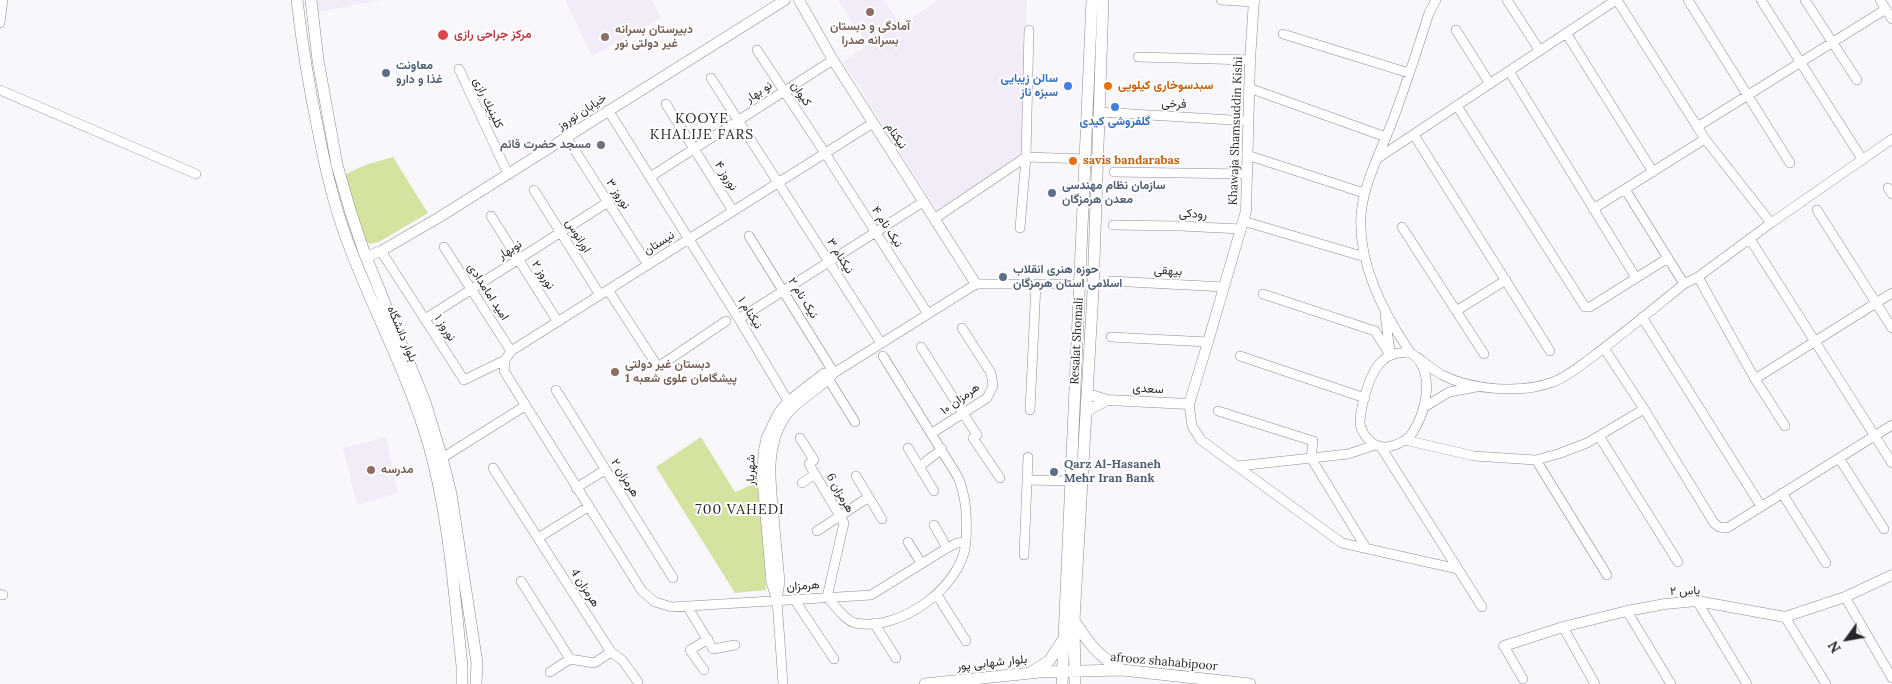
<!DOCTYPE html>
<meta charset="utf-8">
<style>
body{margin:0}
#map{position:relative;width:1892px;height:684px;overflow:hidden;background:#f9f7fc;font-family:Lora,serif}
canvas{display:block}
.north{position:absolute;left:1822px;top:614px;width:50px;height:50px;-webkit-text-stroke:4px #fff;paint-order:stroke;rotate:238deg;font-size:14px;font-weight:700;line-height:20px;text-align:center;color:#282729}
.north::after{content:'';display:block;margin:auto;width:18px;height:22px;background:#282729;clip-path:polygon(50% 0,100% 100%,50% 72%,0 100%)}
</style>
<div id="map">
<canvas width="1892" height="684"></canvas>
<div class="north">N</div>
</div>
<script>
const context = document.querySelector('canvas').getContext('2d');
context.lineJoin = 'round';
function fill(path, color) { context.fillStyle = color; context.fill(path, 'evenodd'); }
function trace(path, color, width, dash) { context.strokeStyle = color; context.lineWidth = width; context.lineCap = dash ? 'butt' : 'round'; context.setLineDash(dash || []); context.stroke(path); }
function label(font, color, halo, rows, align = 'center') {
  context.font = font + ' Lora,Vazirmatn,serif'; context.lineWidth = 4; context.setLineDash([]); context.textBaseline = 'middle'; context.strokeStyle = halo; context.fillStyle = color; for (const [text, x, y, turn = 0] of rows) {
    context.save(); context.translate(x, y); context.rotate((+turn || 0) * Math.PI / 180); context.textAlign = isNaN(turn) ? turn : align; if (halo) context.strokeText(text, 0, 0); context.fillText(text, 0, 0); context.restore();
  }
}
const built = new Path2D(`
 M317,0H381L318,12Z
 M565,0H652L662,18L592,56Z
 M838,0H884L901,25L938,0H1027L1021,158L937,210L843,62L868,45Z
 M386,437L398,493L357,505L343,448Z`);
const green = new Path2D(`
 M393,157L428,213L379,242L369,244L365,239L344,175L365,165Z
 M701,437L735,492L761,481L766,590L735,593L656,467Z`);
const minor = new Path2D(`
 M1221,0L1254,2
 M1507,0L1540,51
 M1617,0L1705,139L1771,223
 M1688,0L1790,163
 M1761,0L1862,159
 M1805,0L1857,80
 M1880,0L1892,19
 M0,23L3,0
 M1456,30L1490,84
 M1566,33L1653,172
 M1283,34L1409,73
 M757,50L825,153L928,314
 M1138,57L1250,60
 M459,69L508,174
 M1509,71L1636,278
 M711,78L881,343
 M1249,88L1386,137
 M0,90L196,174
 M666,104L733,211
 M1457,106L1585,307H1590L1668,258
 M608,110L739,319L788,401L794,406
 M1099,112L1248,121
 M873,123L511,351L505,360L504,371L642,591L655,602L672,607L871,595L947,548L957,543L966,542C967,519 967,499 958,477L883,356
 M1697,127L1886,9
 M1414,135L1550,351
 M567,138L648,265
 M1247,155L1364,193
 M1378,158L1616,0
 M1114,172L1247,174
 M650,177L833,60
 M1888,188L1892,194
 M1625,189L1684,284
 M534,190L600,295
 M1593,209L1705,139
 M1817,210L1892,328
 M491,216L558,322
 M934,219L1026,157L1086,159
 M1243,221L1365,257
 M1113,225L1180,226L1241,229
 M1402,227L1484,354
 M1020,228L1026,157L1029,30
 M749,236L834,373
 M1750,239L1892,463
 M444,247L511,351
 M381,251L464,380L505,360
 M1698,277L1755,379L1785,426
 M1111,281L1224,287
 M608,290L658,367L726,321
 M1263,294L1375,331L1390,355
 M1456,311L1506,280
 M1385,315L1390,351
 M1642,317L1761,506
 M425,319L608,202
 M739,319L923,202
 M1111,337L1208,342
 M921,347L977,435L973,438L1000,478
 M1604,348L1644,409L1714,523L1719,527L1727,528L1892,425
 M1410,352C1384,314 1358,263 1361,215C1363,186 1380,152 1391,125C1405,88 1417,51 1429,13L1436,0
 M1410,352C1436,370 1427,409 1413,432C1407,442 1387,451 1376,445C1367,441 1360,430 1360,421C1361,405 1370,371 1382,361C1390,353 1400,353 1410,352Z
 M1240,356L1365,398
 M1417,357C1425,363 1433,370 1442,375C1471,390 1522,394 1553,382C1567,377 1580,366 1591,358C1623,334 1653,309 1684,284L1698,277L1771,223L1892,139
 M1755,379L1892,293
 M829,380L855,422
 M556,390L673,578
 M1189,404L1192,426L1201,440L1342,543L1458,569L1482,607
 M1423,408L1449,392L1476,387
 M1030,410L1036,284
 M1218,411L1313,441L1311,458L1366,548
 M932,433L987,398L993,386L991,373L962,328
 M1599,436L1678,562
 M800,438L814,460L809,464L844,523L827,597C835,605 844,620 855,623C900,632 962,587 966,542
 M1405,440L1474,456L1536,460L1558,454L1587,443L1644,409
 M1381,447L1458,569
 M908,448L934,491
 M442,458L525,406
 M1839,458L1884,529
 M1536,460L1607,575
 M920,466L942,449
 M1238,466L1348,454L1375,445
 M493,468L611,652L622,660L638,682
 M856,476L882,519
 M1027,480L1072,481
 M802,483L815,474
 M576,488L605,470
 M1782,493L1826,563
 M934,525L947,548
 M817,531L869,497
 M538,538L588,507
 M908,542L921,563
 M1024,555L1028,457
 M521,581L570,659
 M0,594L3,595
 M937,595L966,641
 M1845,597L1892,678
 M776,598L771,582L762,480L763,453L766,438L778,413L788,401L824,373H834
 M794,599L834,659
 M1697,601L1747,684
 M687,606L713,649L735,645
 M1627,611L1671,684
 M1785,617L1826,684
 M874,623L896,658
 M1563,627L1595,684
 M1504,646L1523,679
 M704,670L690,650L708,639
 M550,672L570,659L594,663L611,652
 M783,684L777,600L780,582C778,560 776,539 774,517C771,483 765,446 786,416C799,398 821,390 834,373L976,284H1081`);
const tertiary = new Path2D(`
 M799,0L833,60L976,284
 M366,257L381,251L438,218L785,0
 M1088,394L1107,400L1189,404L1208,342L1246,211L1250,60L1254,0
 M1087,411L1107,400
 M1504,646L1563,627L1627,611L1665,604L1697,601L1785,617L1845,597L1892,575`);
const secondary = new Path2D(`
 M297,0C302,44 309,87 318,130C325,167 334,205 347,240C372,308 407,372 428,442C449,514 454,592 462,666V684
 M311,0L318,60L337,165L351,213L364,252L425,402L442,458L451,494L477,663L476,684
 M1075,622C1090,645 1097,655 1122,670
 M1033,671L1049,661L1063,640
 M925,684L1040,672L1122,670L1250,684
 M1062,684L1092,0
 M1075,684L1074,620L1093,291L1103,0`);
const markers = [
 [870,12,5,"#8d6e63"],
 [443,35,6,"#e0444e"],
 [605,37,5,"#8d6e63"],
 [386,73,5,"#5c6f8a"],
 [1068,86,5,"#3f7fe0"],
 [1108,86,5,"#e8710a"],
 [1115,107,5,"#3f7fe0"],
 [601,145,5,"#6b7280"],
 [1073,161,5,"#e8710a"],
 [1052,193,5,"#5c6f8a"],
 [1003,277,5,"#5c6f8a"],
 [615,372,5,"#8d6e63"],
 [371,470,5,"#8d6e63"],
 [1054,472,5,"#5c6f8a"]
];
const educationNames = [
 ["آمادگی و دبستان",870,27,"center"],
 ["بسرانه صدرا",870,41,"center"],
 ["دبیرستان بسرانه",615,30],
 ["غیر دولتی نور",615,44],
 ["دبستان غیر دولتی",625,365],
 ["پیشگامان علوی شعبه 1",625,379],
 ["مدرسه",381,470]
];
const healthNames = [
 ["مرکز جراحی رازی",454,35]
];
const serviceNames = [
 ["معاونت",396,66],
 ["غذا و دارو",396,80],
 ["سازمان نظام مهندسی",1062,186],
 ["معدن هرمزگان",1062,200],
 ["حوزه هنری انقلاب",1013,270],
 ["اسلامی استان هرمزگان",1013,284],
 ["Qarz Al-Hasaneh",1064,465],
 ["Mehr Iran Bank",1064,479]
];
const shopNames = [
 ["سالن زیبایی",1058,79],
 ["سبزه ناز",1058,93],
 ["گلفروشی کیدی",1115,122,"center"]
];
const foodNames = [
 ["سبدسوخاری کیلویی",1118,86],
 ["savis bandarabas",1083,161]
];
const streetNames = [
 ["نو بهار",759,92,-33],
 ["کیوان",801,94,56],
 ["كلينيك رازی",488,103,65],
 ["فرخی",1174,104,3],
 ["خیابان نوروز",582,112,-33],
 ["Khawaja Shamsuddin Kishi",1236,131,-88],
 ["نیکنام",896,136,57],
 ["نوروز ۴",726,176,58],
 ["نوروز ۳",618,194,57],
 ["رودکی",1193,214,3],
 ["نیک نام ۴",887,227,57],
 ["اورانوس",578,236,58],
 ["نیستان",659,243,-32],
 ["نوبهار",510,250,-33],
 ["نیکنام ۳",840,256,58],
 ["بیهقی",1168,271,3],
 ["نوروز ۲",543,275,57],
 ["امید امامدادی",488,292,57],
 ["نیک نام ۲",803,298,58],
 ["نیکنام ۱",750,313,58],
 ["نوروز ۱",445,328,57],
 ["بلوار دانشگاه",402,334,67],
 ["Resalat Shomali",1077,341,-87],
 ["سعدی",1148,389,3],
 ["هرمزان ۱۰",960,399,-36],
 ["شهریار",751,470,-89],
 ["هرمزان ۲",625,478,58],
 ["هرمزان 6",840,493,60],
 ["هرمزان",803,586,-4],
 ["هرمزان 4",585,588,57],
 ["یاس ۲",1685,591,-2],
 ["afrooz shahabipoor",1164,662,5],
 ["بلوار شهابی پور",992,663,-6]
];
const worshipNames = [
 ["مسجد حضرت قائم",591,145]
];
const neighbourhoodNames = [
 ["KOOYE",702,119],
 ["KHALIJE FARS",702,135],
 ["700 VAHEDI",740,510]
];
fill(built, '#f2ecf9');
fill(green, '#d5e3a1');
trace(minor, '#8d8a90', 10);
trace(tertiary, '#8d8a90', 11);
trace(secondary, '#8d8a90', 12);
trace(minor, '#fff', 9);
trace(tertiary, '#fff', 10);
trace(secondary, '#fff', 11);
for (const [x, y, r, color] of markers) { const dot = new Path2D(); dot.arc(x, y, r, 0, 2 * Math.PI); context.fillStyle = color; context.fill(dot); trace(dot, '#fff', 2); }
label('bold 12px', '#785e54', '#fff', educationNames, 'left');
label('bold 12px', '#be3a42', '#fff', healthNames, 'left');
label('bold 12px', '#4e5e75', '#fff', serviceNames, 'left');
label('bold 12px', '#366cbe', '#fff', shopNames, 'right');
label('bold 12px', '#c56008', '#fff', foodNames, 'left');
label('12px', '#282729', '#fff', streetNames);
label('bold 12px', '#5b616d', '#fff', worshipNames, 'right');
context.letterSpacing = '1px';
label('14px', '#282729', '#fff', neighbourhoodNames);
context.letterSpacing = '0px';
</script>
